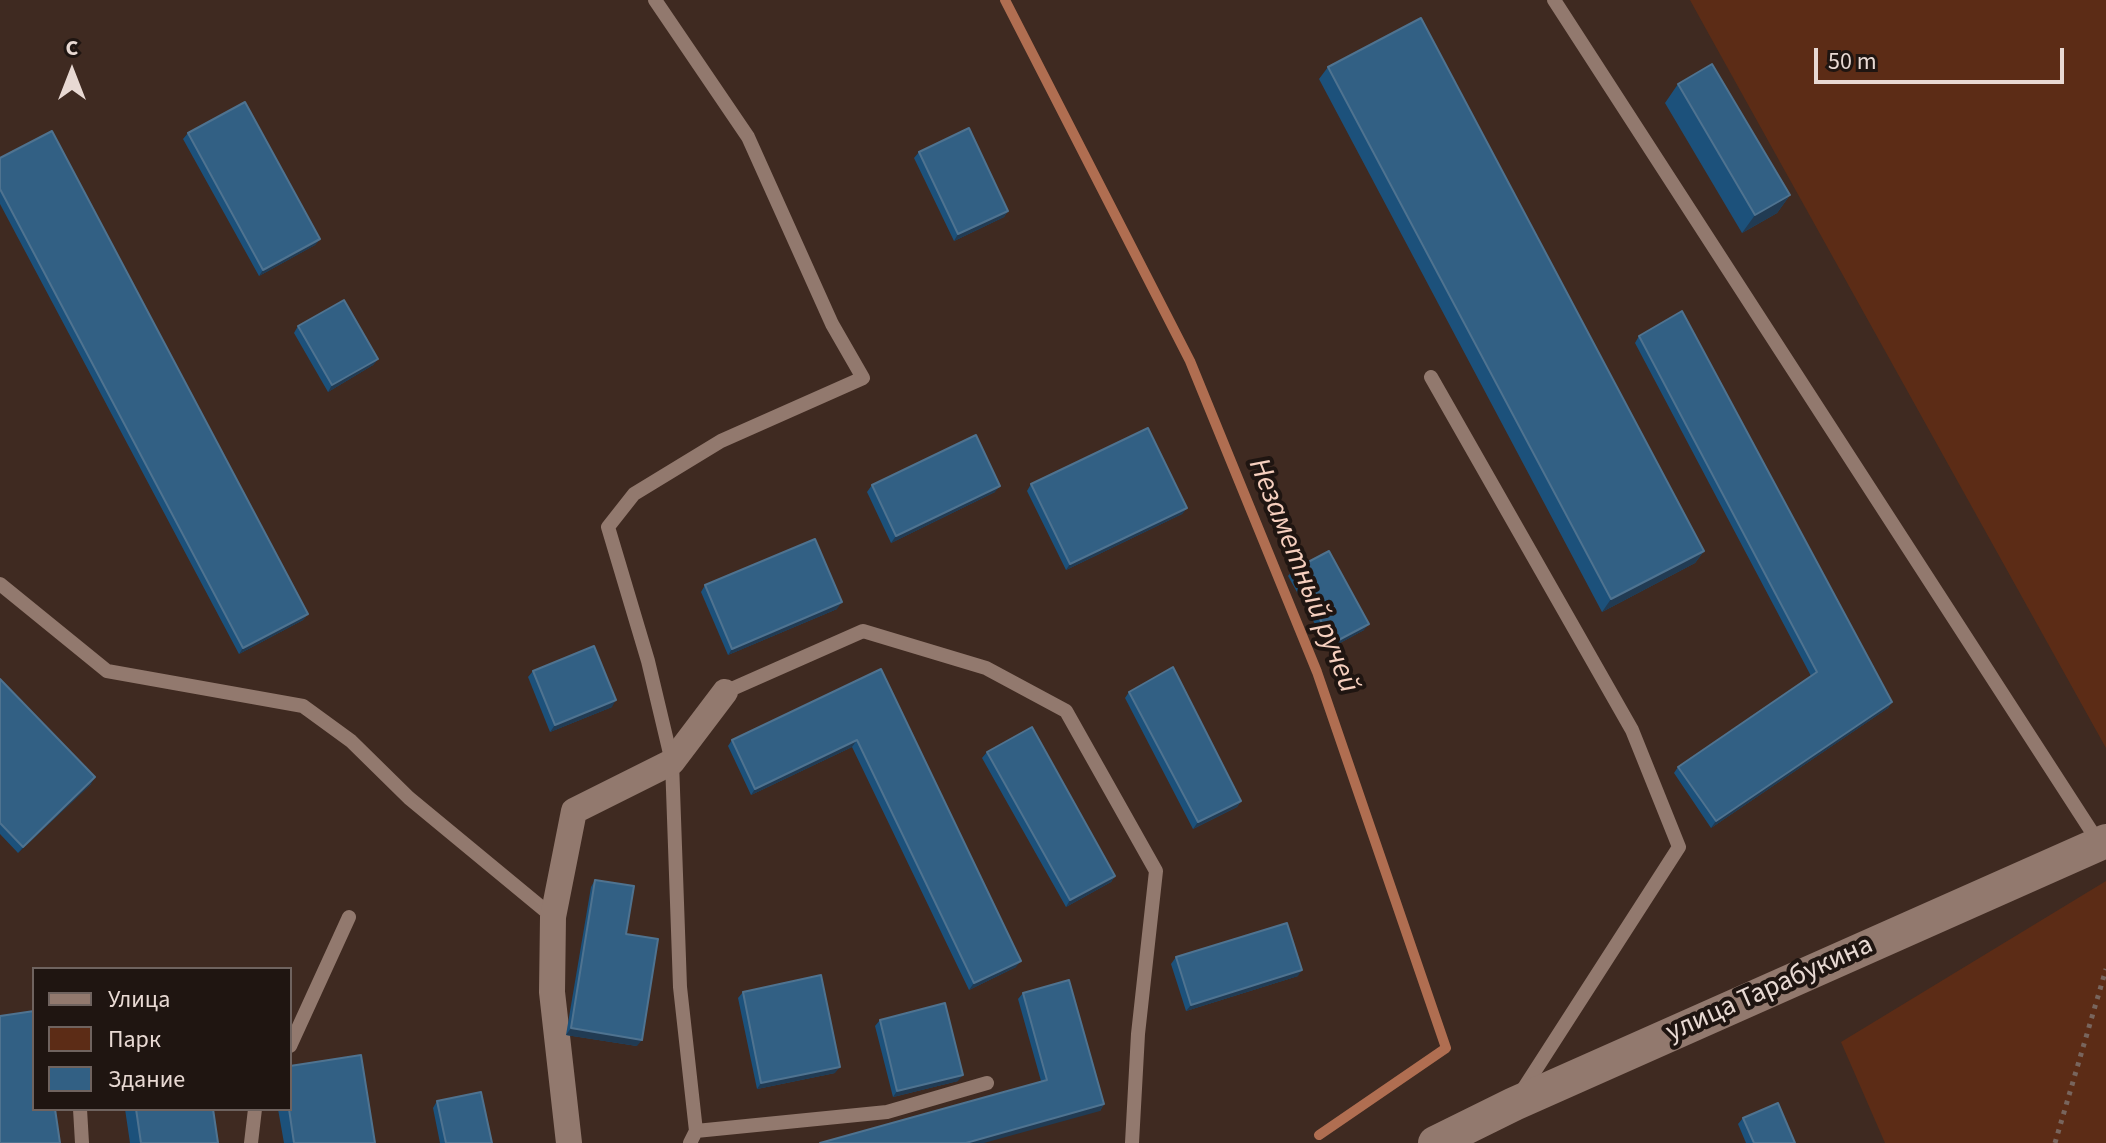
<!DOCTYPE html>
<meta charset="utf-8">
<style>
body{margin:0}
#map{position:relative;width:2106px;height:1143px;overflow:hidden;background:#3f2a21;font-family:"Source Sans 3",sans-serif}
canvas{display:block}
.legend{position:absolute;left:32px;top:967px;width:260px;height:144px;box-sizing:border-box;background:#1f1511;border:2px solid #6f635f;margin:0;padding:10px 14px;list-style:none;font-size:24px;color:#e8d9d3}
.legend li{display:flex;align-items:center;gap:16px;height:40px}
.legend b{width:40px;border:2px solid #6f635f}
.north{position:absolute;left:32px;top:32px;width:80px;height:80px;-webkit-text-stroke:6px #1f1511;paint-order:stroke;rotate:0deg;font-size:22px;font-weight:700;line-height:32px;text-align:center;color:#e8d9d3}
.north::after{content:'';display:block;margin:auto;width:28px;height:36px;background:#e8d9d3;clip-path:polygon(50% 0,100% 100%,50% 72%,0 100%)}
.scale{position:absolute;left:1814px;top:48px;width:250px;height:36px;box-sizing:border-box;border:4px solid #e8d9d3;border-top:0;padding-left:10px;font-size:24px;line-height:28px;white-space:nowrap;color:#e8d9d3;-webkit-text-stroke:6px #1f1511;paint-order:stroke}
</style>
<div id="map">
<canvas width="2106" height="1143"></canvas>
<ul class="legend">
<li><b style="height:10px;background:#92796e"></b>Улица</li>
<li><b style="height:22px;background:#5c2c16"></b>Парк</li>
<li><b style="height:22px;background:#326084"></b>Здание</li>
</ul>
<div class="north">С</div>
<div class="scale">50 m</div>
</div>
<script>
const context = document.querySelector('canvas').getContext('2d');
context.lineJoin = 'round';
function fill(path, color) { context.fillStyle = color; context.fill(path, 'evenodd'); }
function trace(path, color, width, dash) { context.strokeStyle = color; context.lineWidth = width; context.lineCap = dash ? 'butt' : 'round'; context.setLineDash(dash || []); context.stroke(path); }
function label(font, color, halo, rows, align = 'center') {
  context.font = font + ' "Source Sans 3",sans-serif'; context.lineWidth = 8; context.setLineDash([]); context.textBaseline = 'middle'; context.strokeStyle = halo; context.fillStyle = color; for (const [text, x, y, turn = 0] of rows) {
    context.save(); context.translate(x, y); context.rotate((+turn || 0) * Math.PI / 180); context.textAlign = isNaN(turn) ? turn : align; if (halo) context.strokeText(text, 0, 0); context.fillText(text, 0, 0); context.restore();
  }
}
const green = new Path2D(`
 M1690,0H2106V748L1706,29Z
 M2106,881V1143H1885L1841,1042Z`);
const stream = new Path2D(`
 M1005,0L1190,361L1317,672L1446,1048L1319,1135`);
const path = new Path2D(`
 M2055,1143L2106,969`);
const service = new Path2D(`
 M655,0L748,137L832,324L863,378L721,441L634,494L608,527L648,661L672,762L680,987L696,1131
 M1554,0L2099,843
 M1431,377L1632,730L1679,847L1522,1091
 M0,584L107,671L303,706L351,741L409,798L553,917
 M725,692L863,631L986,668L1066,711L1156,871L1138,1034L1132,1143
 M290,1046L349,917
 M80,1109L82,1143
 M251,1143L255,1109
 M690,1143L696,1131L887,1112L987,1083`);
const minor = new Path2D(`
 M569,1143L552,992L553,917L574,811L672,762L725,692`);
const tertiary = new Path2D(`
 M1435,1143L1514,1104L2106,841`);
const wall = new Path2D(`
 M1328,67L1704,551L1695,563L1602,612L1319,79Z
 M1678,84L1790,195L1777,213L1742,233L1665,103Z
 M188,133L320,239L315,245L259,276L183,139Z
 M919,152L1008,211L1004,217L954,241L914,158Z
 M0,158L308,614L303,620L239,654L0,204Z
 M298,326L378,359L373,365L328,392L294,333Z
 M1639,336L1892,702L1888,708L1711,828L1674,773L1678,767L1811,676L1635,343Z
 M1031,484L1187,508L1182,514L1066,570L1027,491Z
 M872,485L995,492L891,543L867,492Z
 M1293,570L1364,630L1329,649L1288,576Z
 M705,585L837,609L728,655L701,592Z
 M881,669L1016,967L969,990L852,747L751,795L728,746L732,740Z
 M533,671L612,707L550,732L528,677Z
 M0,679L91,784L18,853L0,834Z
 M1129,692L1241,801L1237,807L1193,829L1125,698Z
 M987,752L1115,876L1111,882L1066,907L982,758Z
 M595,880L626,934L637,1046L566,1035L591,887Z
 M1176,957L1298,976L1186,1011L1171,964Z
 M743,992L835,1073L757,1089L738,998Z
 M1023,993L1104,1104L1100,1111L1041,1081L1018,999Z
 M880,1020L958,1081L893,1097L875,1026Z
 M437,1101L492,1143H440L433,1108Z
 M125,1109H213L218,1143H130Z
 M278,1109H290L375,1143H284Z
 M1743,1118L1795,1143H1746L1738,1124Z`);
const shadedWall = new Path2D(`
 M1790,195L1777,213L1742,233L1755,215Z
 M1008,211L1004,217L954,241L958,234Z
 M320,239L315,245L259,276L263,270Z
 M378,359L373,365L328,392L332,385Z
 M1000,486L995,492L891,543L896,536Z
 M1187,508L1182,514L1066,570L1070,564Z
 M1704,551L1695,563L1602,612L1611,599Z
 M842,602L837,609L728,655L732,649Z
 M308,614L303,620L239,654L243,648Z
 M1369,624L1364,630L1329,649L1333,643Z
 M616,700L612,707L550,732L555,725Z
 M1892,702L1888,708L1711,828L1716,821Z
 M857,740L852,747L751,795L755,789Z
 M95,777L91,784L18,853L23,847Z
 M1241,801L1237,807L1193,829L1198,822Z
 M1115,876L1111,882L1066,907L1070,900Z
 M1021,961L1016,967L969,990L974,983Z
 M1302,970L1298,976L1186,1011L1191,1005Z
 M571,1028L642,1040L637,1046L566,1035Z
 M840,1067L835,1073L757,1089L761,1083Z
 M963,1075L958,1081L893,1097L897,1091Z
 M1104,1104L1100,1111L984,1143H966Z`);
const building = new Path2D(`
 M1421,18L1704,551L1611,599L1328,67Z
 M1712,64L1790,195L1755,215L1678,84Z
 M245,102L320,239L263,270L188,133Z
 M969,128L1008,211L958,234L919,152Z
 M52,131L308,614L243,648L0,189V158Z
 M344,300L378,359L332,385L298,326Z
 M1682,311L1892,702L1716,821L1678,767L1817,672L1639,336Z
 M1148,428L1187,508L1070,564L1031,484Z
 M976,435L1000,486L896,536L872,485Z
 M815,539L842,602L732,649L705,585Z
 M1329,551L1369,624L1333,643L1293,570Z
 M594,646L616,700L555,725L533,671Z
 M1173,667L1241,801L1198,822L1129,692Z
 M881,669L1021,961L974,983L857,740L755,789L732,740Z
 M0,679L95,777L23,847L0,823Z
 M1032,727L1115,876L1070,900L987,752Z
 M595,880L634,886L626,934L658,939L642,1040L571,1028Z
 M1287,923L1302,970L1191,1005L1176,957Z
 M821,975L840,1067L761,1083L743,992Z
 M1069,980L1104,1104L966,1143H820L1047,1080L1023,993Z
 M945,1003L963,1075L897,1091L880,1020Z
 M34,1011V1109H55L60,1143H0V1016Z
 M361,1055L375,1143H294L289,1109L290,1066Z
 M481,1092L492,1143H446L437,1101Z
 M1778,1103L1795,1143H1754L1743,1118Z
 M136,1109H213L218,1143H141Z`);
const streetNames = [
 ["улица Тарабукина",1770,990,-24]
];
const waterNames = [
 ["Незаметный ручей",1302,576,68]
];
fill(green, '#5c2c16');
trace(stream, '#b06e51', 10);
trace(path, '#78655d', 5, [4, 6]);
trace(service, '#92796e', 14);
trace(minor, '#92796e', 26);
trace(tertiary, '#92796e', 34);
fill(wall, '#1c517b');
fill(shadedWall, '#213b53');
fill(building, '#326084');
trace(building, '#4f7390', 2);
label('28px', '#e8d9d3', '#1f1511', streetNames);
label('italic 30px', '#f6cfbe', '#1f1511', waterNames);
</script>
